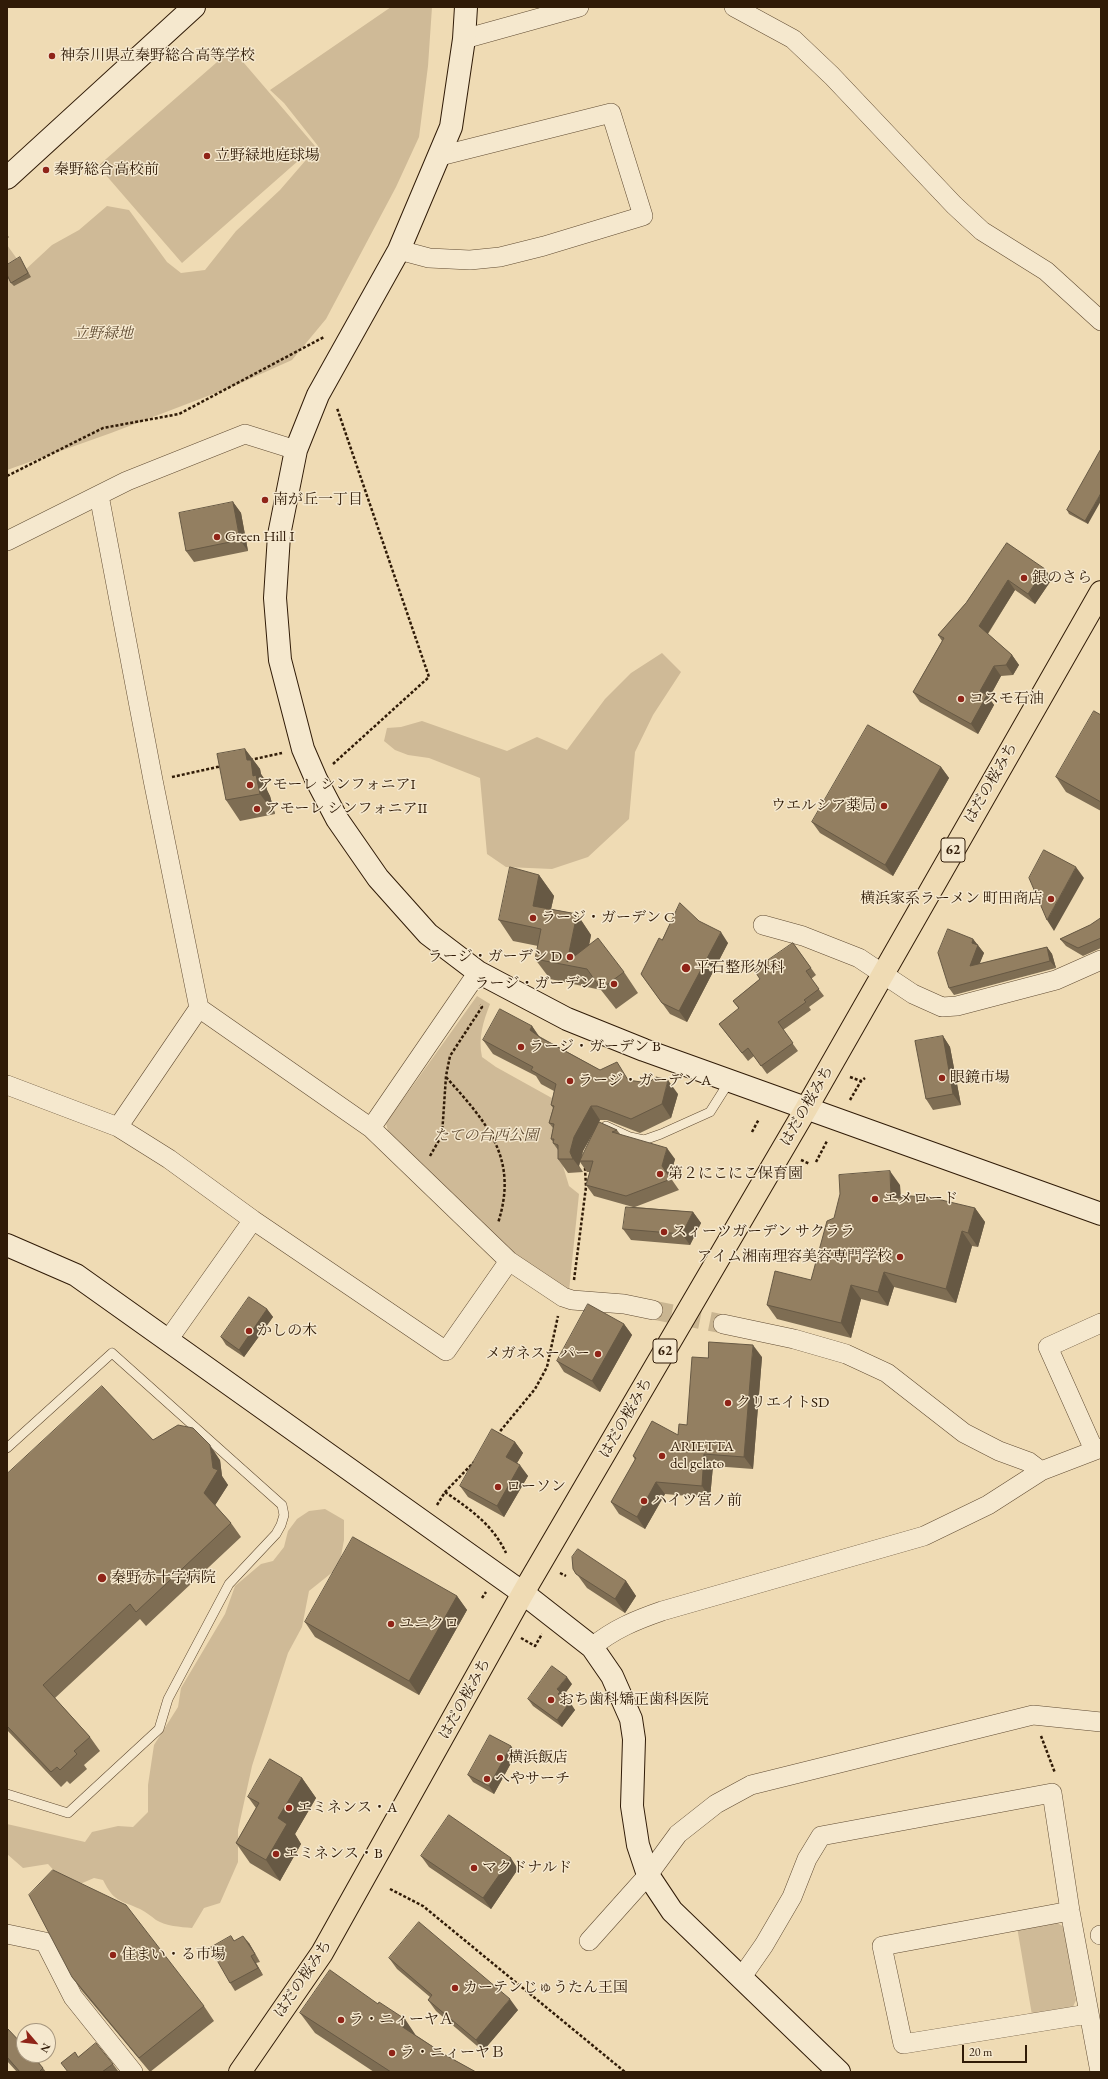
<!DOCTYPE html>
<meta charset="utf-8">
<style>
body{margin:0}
#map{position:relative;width:1108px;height:2079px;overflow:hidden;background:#efdbb4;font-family:"EB Garamond",serif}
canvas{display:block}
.frame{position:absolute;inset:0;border:8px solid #301b07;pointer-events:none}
.north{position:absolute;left:16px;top:2023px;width:40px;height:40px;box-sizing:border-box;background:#f5e8ce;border:1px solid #a6967e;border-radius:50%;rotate:118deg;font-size:11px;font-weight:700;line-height:16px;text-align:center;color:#301b07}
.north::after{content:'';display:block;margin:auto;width:14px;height:18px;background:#8f2418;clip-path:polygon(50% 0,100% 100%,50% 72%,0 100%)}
.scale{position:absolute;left:962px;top:2045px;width:65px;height:18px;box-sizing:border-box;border:2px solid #301b07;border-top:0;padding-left:5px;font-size:12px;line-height:14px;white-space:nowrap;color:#301b07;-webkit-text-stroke:3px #f5e8ce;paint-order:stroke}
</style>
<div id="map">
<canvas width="1108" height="2079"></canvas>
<div class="frame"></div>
<div class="north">N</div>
<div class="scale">20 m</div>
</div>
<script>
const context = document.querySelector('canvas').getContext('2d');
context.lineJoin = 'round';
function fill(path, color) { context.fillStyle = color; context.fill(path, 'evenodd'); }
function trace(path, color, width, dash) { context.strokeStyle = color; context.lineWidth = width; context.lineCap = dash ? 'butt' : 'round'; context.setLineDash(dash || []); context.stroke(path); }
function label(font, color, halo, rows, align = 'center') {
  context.font = font + ' "EB Garamond","Noto Serif JP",serif'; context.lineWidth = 3; context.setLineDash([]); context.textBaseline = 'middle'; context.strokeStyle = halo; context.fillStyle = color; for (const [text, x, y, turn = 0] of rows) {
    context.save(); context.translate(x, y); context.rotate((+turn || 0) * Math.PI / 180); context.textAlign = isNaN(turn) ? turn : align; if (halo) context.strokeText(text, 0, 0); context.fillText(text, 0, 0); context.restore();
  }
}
const green = new Path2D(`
 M391,7H432L428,66L419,137L396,187L326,319L292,360L234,386L111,433L7,470V245L25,270L52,245L79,230L107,206L129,210L167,262L181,273L205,270L236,231L280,190L318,146L284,103L270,90Z
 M232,49L315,146L182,263L98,166Z
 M662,653L681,672L653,715L635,752L629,819L588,857L552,869L506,867L487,854L480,778L429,758L408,755L395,750L384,741L387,728L401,727L422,721L507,751L537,737L567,750L605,699L631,673Z
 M477,996L490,1004C483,1022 478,1038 482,1057L496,1067L559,1102L553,1133L569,1186L579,1194L569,1291L515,1256L388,1131L386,1123Z
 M325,1509L344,1520V1540L339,1567L309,1591L302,1627L288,1653L252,1766L238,1830V1862L220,1903L204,1908L192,1928C180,1927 166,1926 156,1920C151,1916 146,1912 140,1909C120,1900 114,1902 103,1880L94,1878L80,1884L60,1877L48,1864L23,1868L7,1854V1824L85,1842L92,1832L118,1826L133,1827L148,1812V1785L154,1745L178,1707L181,1688L225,1614L235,1586L261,1564L273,1561L284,1547L288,1531L297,1519L309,1511Z
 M1056,1922L1064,1927L1076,2000L1072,2009L1032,2015L1017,1927Z`);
const streetTunnel = new Path2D(`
 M653,1310L723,1324`);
const path = new Path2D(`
 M7,236V238
 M7,476L103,428L179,414L324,337
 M250,760L282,753
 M333,764L429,677L337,408
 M172,777L222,766
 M446,1077C487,1123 519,1158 498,1223
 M850,1077L861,1081
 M850,1100L861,1081L865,1078
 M752,1132L759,1119
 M430,1156L442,1135L446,1076L450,1056L482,1007L480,1005
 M801,1160L810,1164
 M816,1162L827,1141
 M574,1280L586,1187L585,1168
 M497,1435L535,1389L547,1367L558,1316
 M445,1492C470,1509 493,1525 506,1553
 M437,1505L445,1492L474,1462
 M560,1573L566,1576
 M482,1598L486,1592
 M521,1638L535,1646L542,1634
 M1041,1736L1055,1773
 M390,1889L423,1906L625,2072`);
const lane = new Path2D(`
 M606,1126L630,1137L644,1140L661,1134L710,1112L729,1082
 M7,1448L112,1353L282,1505L284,1515L281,1525L276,1534L229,1584L168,1699L159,1729L68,1813L7,1794`);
const street = new Path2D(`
 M734,7L793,39L832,76L954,205L982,231L1046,271L1101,321
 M464,39L579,7
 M399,250L429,258L470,260L500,257L544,246L643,216L611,113L440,156
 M99,495L153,780L199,1008L371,1128L509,1261L563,1297L572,1300L624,1304L653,1310
 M7,541L127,481L245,434L296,450
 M763,925L803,936L859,958L913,994L942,1007L957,1006L1056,980L1101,960
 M7,1085L118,1127L169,1159L253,1220L446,1351L509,1261
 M118,1127L199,1008
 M371,1128L478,972
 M723,1324L794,1339L846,1354L887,1373L964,1433L999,1451L1029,1462L1041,1471
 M168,1340L253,1220
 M1094,1450L1048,1347L1101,1323
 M592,1647C614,1629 636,1620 662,1611L924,1536L988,1505L1041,1471L1101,1448
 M1070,1911L882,1946L903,2044L1088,2014
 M7,1934L45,1942L73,1997L133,2072
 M1100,1935H1101
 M589,1941L648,1875L678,1834L716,1804L751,1785L1033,1715L1101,1722
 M741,1978L764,1945L792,1897L807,1859L821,1836L1052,1793L1070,1911L1100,2072`);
const secondary = new Path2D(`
 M466,7L464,39L451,127L399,250L318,395L296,450L279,535L275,598L280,660L303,749L316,779L337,819L378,878L428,934L478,972L567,1019L644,1050L1101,1214
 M7,178L194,7
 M7,1245L76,1275L523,1593L592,1647L612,1676L631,1719L634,1739L632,1806L638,1845L648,1875L672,1911L839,2072`);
const primary = new Path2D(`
 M240,2072L322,1953L523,1593L806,1109L1101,592`);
const wall = new Path2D(`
 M22,261L31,277L14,286L11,283Z
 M1101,449L1088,524L1069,514L1067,510Z
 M233,502L241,513L248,551L194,562L186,551Z
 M1007,543L1052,579L1035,604L1015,590L988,634L1012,655L1019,665L1013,675L1001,676L989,698L994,705L978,734L920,702L913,692L942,641L938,635L966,603Z
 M1101,715V811L1066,792L1056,777Z
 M245,749L260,769L261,774L265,780L267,790L270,796L275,814L240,821L226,800Z
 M941,767L949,778L893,876L820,833L812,822Z
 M539,875L554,896L551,909L577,914L591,935L589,946L624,972L638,993L616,1009L601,990L550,979L535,959L538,946L513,941L499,920Z
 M1101,918V948L1083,956L1066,946L1060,939L1090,925Z
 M699,921L728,943L687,1022L670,1014L641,974L662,940Z
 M973,939L984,953L979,964L1047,947L1052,954L1056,968L954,995L949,988Z
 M793,943L816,975L811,979L824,996L809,1007L811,1010L783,1030L798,1051L767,1074L754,1056L748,1061L719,1024L739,1009L733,1001L760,979Z
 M532,1026L539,1036L600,1070L629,1080L678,1094L671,1118L640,1133L607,1120H600L599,1122L617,1130L620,1134L675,1159L670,1177L679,1190L635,1207L693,1212L701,1223L690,1245L631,1240L623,1229L633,1207L594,1196L586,1185L590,1172H587L580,1162L579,1166L583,1172L568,1173L558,1159V1150L553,1143V1142L551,1139L553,1128L549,1123L553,1108L551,1105L554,1091L541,1084L536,1076L493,1054L483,1040ZM594,1132L582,1157L583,1151Z
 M943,1036L950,1047L961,1105L933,1110L926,1099Z
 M900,1185L901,1198L975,1208L985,1222L978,1247L972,1246L956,1303L894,1287L888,1306L861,1299L851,1338L777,1319L767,1305L811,1280Z
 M267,1309L273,1317L244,1357L226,1345L221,1337Z
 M624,1324L632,1335L600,1392L564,1372L557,1361Z
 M762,1357L753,1469L713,1466L710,1498L665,1494L645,1529L619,1514L611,1502L635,1460L633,1456L678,1435L687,1425L708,1358Z
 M153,1440L220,1460L222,1476L228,1485L215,1505L231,1523L241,1537L146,1626L140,1619L55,1698L90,1737L100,1751L84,1765L87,1769L70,1784L67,1781L61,1787L7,1730V1474Z
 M515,1442L523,1453L517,1463L528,1476L504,1517L468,1497L460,1486Z
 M573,1569L626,1581L636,1596L625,1613L587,1588Z
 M457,1596L467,1610L419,1695L315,1637L305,1622Z
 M572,1684L563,1696L575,1710L562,1727L533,1706L528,1699Z
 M511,1746L516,1754L494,1794L473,1782L468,1775Z
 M302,1778L316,1798L295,1834L301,1844L280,1881L250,1863L236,1843L256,1808L248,1797Z
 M421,1856L518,1869L491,1909L429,1867Z
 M231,1936L234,1941L249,1943L260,1962L256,1963L263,1975L235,1991L230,1983Z
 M389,1958L518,2010L483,2051L436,2011L428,2000L430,1997L397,1969Z
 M72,1977L204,2006L214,2021L150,2072L82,1991Z
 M300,2013L417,2036L447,2056L476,2072H374L315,2033Z
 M7,2028L43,2068L46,2072H17L7,2061Z
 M78,2057L113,2064L118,2071L117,2072H67Z`);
const shadedWall = new Path2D(`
 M1101,493V501L1088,524L1085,521Z
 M233,502L241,513L248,551L240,540Z
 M1045,569L1052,579L1035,604L1028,594Z
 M1008,580L1015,590L986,636L979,626Z
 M1012,655L1019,665L1013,675L1006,665Z
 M994,666L1001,676L989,698L994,705L978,734L971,724L980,691Z
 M245,749L260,769L261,774L265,780L267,790L270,796L275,814L260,794L247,760Z
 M941,767L949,778L893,876L885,865Z
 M1076,867L1084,878L1054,931L1047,920Z
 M539,875L554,896L547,926L533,906Z
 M577,914L591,935L584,969L567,962Z
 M721,932L728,943L687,1022L679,1011Z
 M973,939L984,953L976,973L970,966L972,943Z
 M1047,947L1052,954L1056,968L1050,961Z
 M532,1026L541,1040L530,1030Z
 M943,1036L950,1047L961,1105L953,1094Z
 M668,1080L678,1094L671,1118L662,1104Z
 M591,1106L600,1120L583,1151L580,1161V1162L579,1166L583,1172L573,1159L570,1152L574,1137Z
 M667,1148L675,1159L670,1177L662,1166Z
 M890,1171L900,1185L901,1213L891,1199Z
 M975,1208L985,1222L978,1247L968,1233Z
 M693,1212L701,1223L690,1245L682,1234Z
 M962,1231L972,1246L956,1303L946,1289Z
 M884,1272L894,1287L888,1306L878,1292Z
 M851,1285L861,1299L851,1338L841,1323Z
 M267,1309L273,1317L244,1357L239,1350Z
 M624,1324L632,1335L600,1392L592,1381Z
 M753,1345L762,1357L753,1469L744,1457Z
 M515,1442L523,1453L514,1468L506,1457Z
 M210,1445L220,1460L222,1476L228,1485L214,1507L204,1493L213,1468Z
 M704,1454L713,1466L710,1498L702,1486Z
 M520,1465L528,1476L504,1517L497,1506Z
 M656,1482L665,1494L645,1529L637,1517Z
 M626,1581L636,1596L625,1613L615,1599Z
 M457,1596L467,1610L419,1695L409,1681Z
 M567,1677L572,1684L563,1696L565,1699L558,1694L557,1689Z
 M570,1702L575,1710L562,1727L557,1720Z
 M511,1746L516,1754L494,1794L489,1786Z
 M302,1778L316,1798L295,1834L301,1844L280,1881L266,1860L278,1818Z
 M511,1858L518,1869L491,1909L483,1898Z
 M243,1936L249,1943L260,1962L255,1954Z
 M251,1956L256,1963L263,1975L258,1968Z
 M510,1999L518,2010L483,2051L476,2040Z
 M405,2019L419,2040L401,2026Z`);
const building = new Path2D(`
 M20,257L28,273L11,283L7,275V265Z
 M1101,449V493L1085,521L1067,510Z
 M233,502L240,540L186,551L179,513Z
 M1007,543L1045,569L1028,594L1008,580L979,626L1012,655L1006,665L994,666L980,691L987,695L971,724L913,692L944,638L938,635L966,603Z
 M1094,711L1101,715V802L1056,777Z
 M868,725L941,767L885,865L812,822Z
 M245,749L247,760H251L253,776L256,775L260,794L226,800L217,754Z
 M1044,850L1076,867L1047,920L1029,878Z
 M510,867L539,875L533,906L577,914L567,962L598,938L624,972L601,989L587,969L535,959L541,929L499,920Z
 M680,903L699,921L721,932L679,1011L662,1003L641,974L659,938L662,940Z
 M1101,918V938L1078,948L1060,939L1090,925Z
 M948,929L973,939L972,943L978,945L970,966L1047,947L1050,961L949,988L938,953Z
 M793,943L811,968L806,971L819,989L804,1000L806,1002L778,1022L793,1043L761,1066L748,1048L742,1053L719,1024L739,1008L733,1001L760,979L754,970Z
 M500,1009L532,1026L530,1030L541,1038L600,1070L617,1062L628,1080L648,1083L656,1077L668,1080L662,1104L631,1119L597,1106H591L574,1137L570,1152L573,1159H558V1145L553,1143L554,1139H551L554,1124L549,1123L554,1106L551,1105L556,1084L531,1070L533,1067L483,1040Z
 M943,1036L953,1094L926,1099L915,1041Z
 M599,1122L617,1130L612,1132L667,1148L662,1166L671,1179L626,1196L586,1185L593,1161H580Z
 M890,1171L891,1199L911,1196L933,1198L975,1208L968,1233L962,1231L946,1289L884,1272L878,1292L851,1285L841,1323L767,1305L775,1271L811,1280L827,1221L834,1218L840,1194L839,1175Z
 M626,1207L693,1212L682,1234L623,1229Z
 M249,1297L267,1309L239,1350L221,1337Z
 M588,1304L624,1324L592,1381L557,1361Z
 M709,1342L753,1345L744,1457L704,1454L702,1486L656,1482L637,1517L611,1502L636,1458L633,1456L652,1421L678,1435L679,1424L687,1425L692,1357L708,1358Z
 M102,1386L153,1440L178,1425L193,1428L210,1445L213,1468L218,1470L204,1493L231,1523L136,1612L130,1604L43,1685L90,1737L74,1751L77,1754L60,1770L57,1767L51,1772L7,1726V1474Z
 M492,1429L515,1442L506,1457L520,1465L497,1506L460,1486Z
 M353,1537L457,1596L409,1681L305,1622Z
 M578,1549L626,1581L615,1599L576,1574L573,1569L572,1557Z
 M552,1666L567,1677L557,1689L560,1692L558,1694L570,1702L557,1720L528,1699Z
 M490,1735L511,1746L489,1786L468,1775Z
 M270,1759L302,1778L278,1818L287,1824L266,1860L236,1843L259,1803L248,1797Z
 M449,1815L511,1858L483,1898L421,1856Z
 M53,1870L126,1905L204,2006L139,2058L72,1977L29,1895Z
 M419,1922L510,1999L476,2040L428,2000L432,1995L389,1958Z
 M231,1936L234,1941L243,1936L255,1954L251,1956L258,1968L230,1983L210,1948Z
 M330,1970L378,2004L379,2002L405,2019L401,2026L447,2056L476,2072H391L300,2013Z
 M7,2028L24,2046V2055H32L43,2068L39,2072H20L7,2057Z
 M96,2043L113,2064L102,2072H68L61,2063L75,2052L78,2057Z`);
const markers = [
 [52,56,4,"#8f2418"],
 [207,156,4,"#8f2418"],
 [46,170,4,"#8f2418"],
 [265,500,4,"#8f2418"],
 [217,537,4,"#8f2418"],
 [1024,578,4,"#8f2418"],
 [961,699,4,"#8f2418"],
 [250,785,4,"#8f2418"],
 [884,806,4,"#8f2418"],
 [257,809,4,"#8f2418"],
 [1051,899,4,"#8f2418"],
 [533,918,4,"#8f2418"],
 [570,957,4,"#8f2418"],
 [686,968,5,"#8f2418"],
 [614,984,4,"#8f2418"],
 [521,1047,4,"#8f2418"],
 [942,1078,4,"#8f2418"],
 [570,1081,4,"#8f2418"],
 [660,1174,4,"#8f2418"],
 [875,1199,4,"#8f2418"],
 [664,1232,4,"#8f2418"],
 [900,1257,4,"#8f2418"],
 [249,1331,4,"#8f2418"],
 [598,1354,4,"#8f2418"],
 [728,1403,4,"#8f2418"],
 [662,1456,4,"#8f2418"],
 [498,1487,4,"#8f2418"],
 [644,1501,4,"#8f2418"],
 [102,1578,5,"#8f2418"],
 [391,1624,4,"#8f2418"],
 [551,1700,4,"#8f2418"],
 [500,1758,4,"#8f2418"],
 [487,1779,4,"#8f2418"],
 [289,1808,4,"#8f2418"],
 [276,1854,4,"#8f2418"],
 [474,1868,4,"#8f2418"],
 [113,1955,4,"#8f2418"],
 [455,1988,4,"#8f2418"],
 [341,2020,4,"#8f2418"],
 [392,2053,4,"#8f2418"]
];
const shields = [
 [953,850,24],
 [665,1351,24]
];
const shieldNames = [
 ["62",953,850],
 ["62",665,1351]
];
const poiNames = [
 ["神奈川県立秦野総合高等学校",60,56],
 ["立野緑地庭球場",215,156],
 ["秦野総合高校前",54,170],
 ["南が丘一丁目",273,500],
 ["Green Hill Ⅰ",225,537],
 ["銀のさら",1032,578],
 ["コスモ石油",969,699],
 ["アモーレ シンフォニアⅠ",258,785],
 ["ウエルシア薬局",876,806,"right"],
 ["アモーレ シンフォニアⅡ",265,809],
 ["横浜家系ラーメン 町田商店",1043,899,"right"],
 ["ラージ・ガーデン C",541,918],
 ["ラージ・ガーデン D",562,957,"right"],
 ["平石整形外科",695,968],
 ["ラージ・ガーデン E",606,984,"right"],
 ["ラージ・ガーデン B",529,1047],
 ["眼鏡市場",950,1078],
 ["ラージ・ガーデン A",578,1081],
 ["第２にこにこ保育園",668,1174],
 ["エメロード",883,1199],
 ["スィーツガーデン サクララ",672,1232],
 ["アイム湘南理容美容専門学校",892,1257,"right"],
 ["かしの木",257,1331],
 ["メガネスーパー",590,1354,"right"],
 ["クリエイトSD",736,1403],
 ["ARIETTA",670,1447],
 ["del gelato",670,1464],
 ["ローソン",506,1487],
 ["ハイツ宮ノ前",652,1501],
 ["秦野赤十字病院",111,1578],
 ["ユニクロ",399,1624],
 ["おち歯科矯正歯科医院",559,1700],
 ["横浜飯店",508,1758],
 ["へやサーチ",495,1779],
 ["エミネンス・A",297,1808],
 ["エミネンス・B",284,1854],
 ["マクドナルド",482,1868],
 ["住まい・る市場",121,1955],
 ["カーテンじゅうたん王国",463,1988],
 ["ラ・ニィーヤＡ",349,2020],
 ["ラ・ニィーヤＢ",400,2053]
];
const parkNames = [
 ["立野緑地",103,334],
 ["たての台西公園",486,1136]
];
const streetNames = [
 ["はだの桜みち",991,783,-60],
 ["はだの桜みち",807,1106,-60],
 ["はだの桜みち",626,1418,-60],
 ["はだの桜みち",465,1699,-61],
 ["はだの桜みち",303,1979,-56]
];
fill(green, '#cfba97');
trace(streetTunnel, '#c9b591', 19, [19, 10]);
trace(lane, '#604b32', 10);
trace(street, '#604b32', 20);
trace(secondary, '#301b07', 24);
trace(primary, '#301b07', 24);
trace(path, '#301b07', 2.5, [3, 2]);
trace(lane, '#f5e8ce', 9);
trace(street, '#f5e8ce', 19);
trace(secondary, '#f5e8ce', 22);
trace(primary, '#efdbb4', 22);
fill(wall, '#7e6d53');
fill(shadedWall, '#675944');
fill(building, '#937f61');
trace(building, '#675944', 1);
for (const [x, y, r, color] of markers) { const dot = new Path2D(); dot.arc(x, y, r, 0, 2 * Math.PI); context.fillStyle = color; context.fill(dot); trace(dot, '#f5e8ce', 1.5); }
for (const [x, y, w] of shields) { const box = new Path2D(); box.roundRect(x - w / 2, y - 12, w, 24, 3); context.fillStyle = '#f5e8ce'; context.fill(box); trace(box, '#301b07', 1); }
label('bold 14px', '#301b07', null, shieldNames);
label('15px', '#301b07', '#f5e8ce', poiNames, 'left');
label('italic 15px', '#604b32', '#f5e8ce', parkNames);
label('15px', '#301b07', '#f5e8ce', streetNames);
</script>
